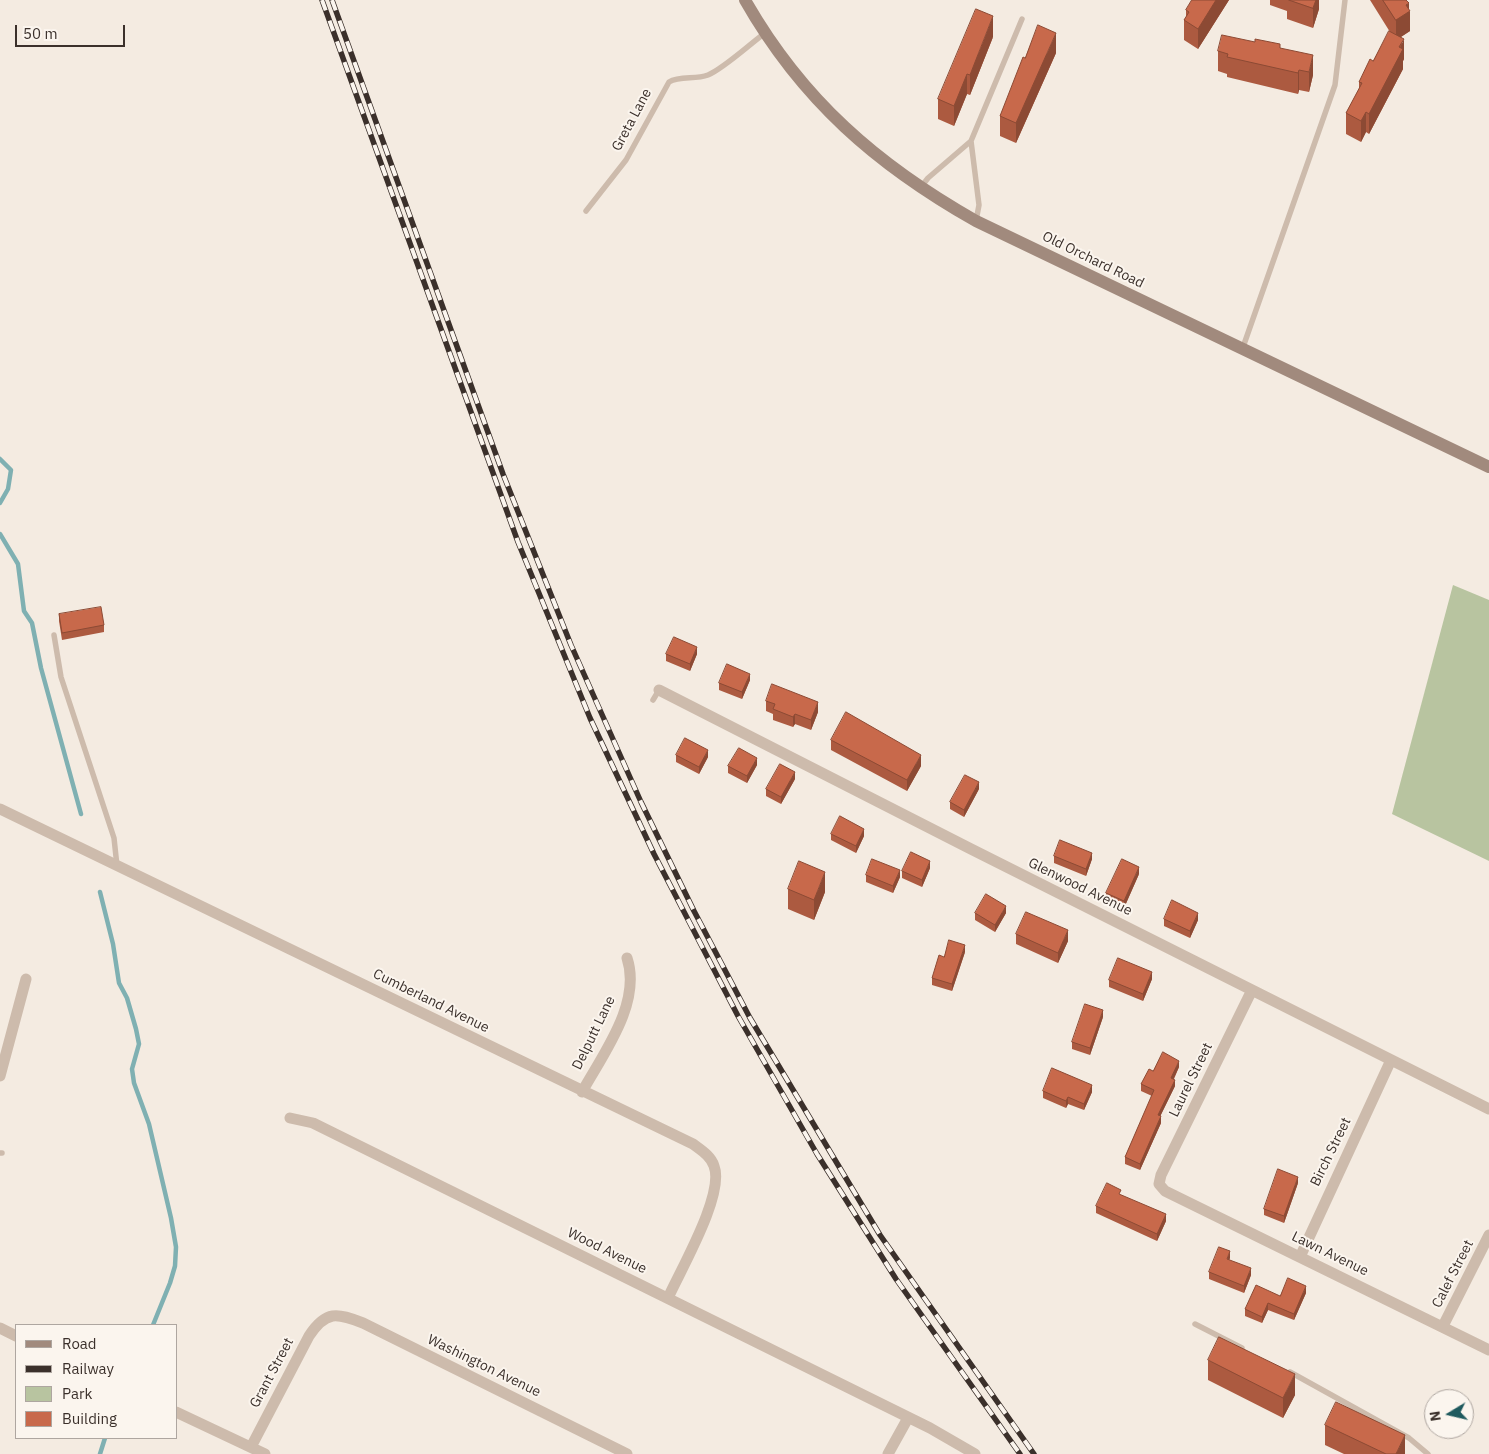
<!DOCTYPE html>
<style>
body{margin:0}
#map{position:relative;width:1489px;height:1454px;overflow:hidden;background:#f4ebe1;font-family:"IBM Plex Sans",sans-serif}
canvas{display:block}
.legend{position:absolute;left:15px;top:1324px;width:162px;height:115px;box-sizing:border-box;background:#fbf5ee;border:1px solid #aea6a0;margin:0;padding:6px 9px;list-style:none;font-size:15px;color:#3b302b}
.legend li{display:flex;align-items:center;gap:10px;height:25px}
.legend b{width:25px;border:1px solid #aea6a0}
.north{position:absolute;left:1424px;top:1389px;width:50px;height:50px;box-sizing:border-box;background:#fbf5ee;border:1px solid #aea6a0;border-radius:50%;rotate:261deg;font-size:14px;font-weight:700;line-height:20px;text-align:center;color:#3b302b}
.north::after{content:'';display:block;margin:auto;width:18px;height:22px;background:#1f5a5e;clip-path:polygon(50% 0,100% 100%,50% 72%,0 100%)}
.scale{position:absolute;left:15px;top:25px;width:110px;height:22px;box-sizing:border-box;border:2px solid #3b302b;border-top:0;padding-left:6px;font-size:15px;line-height:18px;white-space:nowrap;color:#3b302b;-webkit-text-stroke:4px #fbf5ee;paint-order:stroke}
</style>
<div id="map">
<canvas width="1489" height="1454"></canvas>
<ul class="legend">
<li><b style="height:6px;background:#a18a7d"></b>Road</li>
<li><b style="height:6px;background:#3b302b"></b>Railway</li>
<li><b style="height:14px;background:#b8c4a0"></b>Park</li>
<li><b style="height:14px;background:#c8694b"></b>Building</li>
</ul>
<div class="north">N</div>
<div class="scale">50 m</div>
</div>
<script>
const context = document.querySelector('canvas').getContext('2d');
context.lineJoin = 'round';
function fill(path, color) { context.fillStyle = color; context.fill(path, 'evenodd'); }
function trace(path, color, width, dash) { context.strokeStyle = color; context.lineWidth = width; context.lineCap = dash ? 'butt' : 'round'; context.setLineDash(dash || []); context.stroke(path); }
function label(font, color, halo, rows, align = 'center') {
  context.font = font + ' "IBM Plex Sans",sans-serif'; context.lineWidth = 4; context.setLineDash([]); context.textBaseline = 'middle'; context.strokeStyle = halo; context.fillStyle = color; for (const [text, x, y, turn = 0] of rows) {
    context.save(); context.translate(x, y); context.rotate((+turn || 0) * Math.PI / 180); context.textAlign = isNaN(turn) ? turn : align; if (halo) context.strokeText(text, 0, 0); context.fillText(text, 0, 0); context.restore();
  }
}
const green = new Path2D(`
 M1453,585L1489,600V861L1392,814Z`);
const stream = new Path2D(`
 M0,459L11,470L8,489L0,503
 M0,534L18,564L24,611L32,623L41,668L81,814
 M100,892L113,944L119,983L127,998L136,1029L139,1044L132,1069L134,1083L149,1124L171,1218L176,1247L175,1266L170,1283L153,1325
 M100,1454L105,1438`);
const lane = new Path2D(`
 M921,187L928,178L971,141
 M586,211L626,160L669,82C680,75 695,80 708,75C723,69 750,44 765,33
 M976,221L979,205L971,141L1022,19
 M1242,350L1335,85L1345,0
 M54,635L61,677L114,838L117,866
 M653,700L659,690
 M0,1153H2
 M1195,1324L1242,1348
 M1290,1372L1409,1438L1428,1454`);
const street = new Path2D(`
 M659,690L971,849L1489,1109
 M0,809L693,1144C701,1150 711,1156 714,1166C725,1194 681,1269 668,1298
 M1252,990L1161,1175L1159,1184L1165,1191L1489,1350
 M0,1076L26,979
 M582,1092C603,1054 642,1003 627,958
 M290,1118L313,1123L930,1428L975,1454
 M1300,1257L1391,1060
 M1443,1326L1489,1235
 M0,1328L16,1336
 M176,1412L265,1454
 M251,1447L309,1336C326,1310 337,1313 363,1323L627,1454
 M888,1454L908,1418`);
const secondary = new Path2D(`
 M745,0C802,100 877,165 976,221L1489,467`);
const rail = new Path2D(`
 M322,0L518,542L590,718L654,854L738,1016L817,1154L896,1279L1020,1454
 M332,0L503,474L571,645L641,802L694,911L750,1018L880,1235L1034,1454`);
const wall = new Path2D(`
 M1192,0H1229L1198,49L1184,40V20L1186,17V10Z
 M1270,0H1319V9L1313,28L1287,19V11L1270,5Z
 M1370,0H1406L1409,9L1410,31L1401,37L1404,59L1403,61V69L1369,134L1366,132L1361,142L1346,134V113L1359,89V82L1373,61L1390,32Z
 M993,37L970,95L967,94L954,126L938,119V99Z
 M1280,48L1313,75L1309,92L1299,90L1298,94L1227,77V74L1218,71V51Z
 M1056,53L1016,143L1000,136V116L1025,58Z
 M59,614L104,625V632L62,640L59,621Z
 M666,654H697L690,671L666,661Z
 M750,680L742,699L719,690V683Z
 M766,701L818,712L811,730L795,724L793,727L773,720V714L766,711Z
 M831,740L921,766L907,791L831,750Z
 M676,755L708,757L699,774L676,762Z
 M757,765L747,783L728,773V766Z
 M795,779L781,804L766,796V789Z
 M979,789L964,817L950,809V802Z
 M831,834L864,836L856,853L831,840Z
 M1054,856L1092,859L1086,876L1054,863Z
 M930,868L922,887L902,878V871Z
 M1139,874L1124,908L1106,900V893Z
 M866,875L900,877L893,893L866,882Z
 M788,889L825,892L814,920L788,909Z
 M975,913H1006L995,932L975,920Z
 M1164,919L1198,920L1190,938L1164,926Z
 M1016,934L1068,941L1058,963L1016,944Z
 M965,952L952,991L932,985V978Z
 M1152,979L1143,1001L1109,987V980Z
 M1103,1017L1090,1055L1072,1049V1042Z
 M1179,1067L1174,1079L1175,1086L1160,1116L1161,1123L1140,1170L1125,1164V1157L1152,1096L1141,1091V1084L1153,1071Z
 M1043,1091L1092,1092L1084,1110L1068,1104L1066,1108L1043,1098Z
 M1298,1183L1284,1223L1264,1215V1209Z
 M1121,1195L1166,1221L1157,1241L1096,1213V1206Z
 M1230,1258L1229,1260L1251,1275L1244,1293L1209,1279V1272Z
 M1306,1293L1294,1320L1268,1310L1262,1323L1245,1316V1309L1280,1296Z
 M1208,1360L1295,1395L1283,1418L1208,1380Z
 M1325,1425L1405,1454H1344L1325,1445Z`);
const shadedWall = new Path2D(`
 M1216,0H1229L1198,49V29Z
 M1316,0H1319V9L1313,28V8Z
 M1409,3V12L1410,11V31L1396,40V20L1406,5Z
 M993,16V37L970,95V75Z
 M1056,33V53L1016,143V123Z
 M1404,39V59L1403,61V69L1369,134V114Z
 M1313,55V75L1309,92V72Z
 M1299,70V90L1298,94V73Z
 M967,74V94L954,126V106Z
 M1366,112V132L1361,142V121Z
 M697,647V654L690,671V664Z
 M750,674V680L742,699V692Z
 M818,702V712L811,730V720Z
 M795,714V724L793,727V717Z
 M708,750V757L699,774V767Z
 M921,755V766L907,791V780Z
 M757,758V765L747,783V776Z
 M795,772V779L781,804V797Z
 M979,782V789L964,817V810Z
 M864,829V836L856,853V846Z
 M1092,853V859L1086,876V869Z
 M930,861V868L922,887V880Z
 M1139,867V874L1124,908V901Z
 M900,870V877L893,893V886Z
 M825,872V892L814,920V900Z
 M1006,906V913L995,932V925Z
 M1198,913V920L1190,938V931Z
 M1068,930V941L1058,963V953Z
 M965,945V952L952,991V984Z
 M1152,972V979L1143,1001V994Z
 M1103,1010V1017L1090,1055V1048Z
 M1179,1061V1067L1171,1084V1078Z
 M1175,1080V1086L1158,1121V1115Z
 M1092,1085V1092L1084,1110V1104Z
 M1068,1097V1104L1066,1108V1101Z
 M1161,1116V1123L1140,1170V1164Z
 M1298,1177V1183L1284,1223V1216Z
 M1166,1214V1221L1157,1241V1234Z
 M1230,1251V1258L1227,1266V1259Z
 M1251,1268V1275L1244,1293V1286Z
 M1306,1286V1293L1294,1320V1314Z
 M1268,1303V1310L1262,1323V1317Z
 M1295,1374V1395L1283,1418V1398Z
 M1405,1435V1454H1396Z`);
const building = new Path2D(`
 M1192,0H1216L1198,29L1184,20L1189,12L1186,10Z
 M1289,0H1316L1313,8Z
 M1383,0H1406L1409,3L1406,5L1410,11L1396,20Z
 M976,9L993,16L970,75L967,74L954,106L938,99Z
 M1038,25L1056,33L1016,123L1000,116L1023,57L1025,58Z
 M1389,31L1404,39L1399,47L1403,49L1369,114L1366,112L1361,121L1346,113L1362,83L1359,82L1370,59L1373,61Z
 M1222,35L1255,42V39L1280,44V48L1313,55L1309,72L1299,70L1298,73L1227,57L1228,54L1218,51Z
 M101,607L104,625L62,633L59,614Z
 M674,637L697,647L690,664L666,654Z
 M727,664L750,674L742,692L719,683Z
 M772,684L818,702L811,720L795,714L793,717L773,709L775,704L766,701Z
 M846,712L921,755L907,780L831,740Z
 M685,738L708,750L699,767L676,755Z
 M739,748L757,758L747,776L728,766Z
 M780,764L795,772L781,797L766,789Z
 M965,775L979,782L964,810L950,802Z
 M840,816L864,829L856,846L831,834Z
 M1060,840L1092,853L1086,869L1054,856Z
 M911,852L930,861L922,880L902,871Z
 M872,859L900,870L893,886L866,875Z
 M1122,859L1139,867L1124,901L1106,893Z
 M799,861L825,872L814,900L788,889Z
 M986,894L1006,906L995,925L975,913Z
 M1172,900L1198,913L1190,931L1164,919Z
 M1026,912L1068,930L1058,953L1016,934Z
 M949,940L965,945L952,984L932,978L939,955L944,957Z
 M1118,958L1152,972L1143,994L1109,980Z
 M1085,1004L1103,1010L1090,1048L1072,1042Z
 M1163,1052L1179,1061L1171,1078L1175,1080L1158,1115L1161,1116L1140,1164L1125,1157L1154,1090L1141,1084L1149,1069L1153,1071Z
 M1052,1068L1092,1085L1084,1104L1068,1097L1066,1101L1043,1091Z
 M1278,1169L1298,1177L1284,1216L1264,1209Z
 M1107,1183L1121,1190L1119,1194L1166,1214L1157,1234L1096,1206Z
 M1219,1247L1230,1251L1227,1259L1251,1268L1244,1286L1209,1272Z
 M1288,1278L1306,1286L1294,1314L1268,1303L1262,1317L1245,1309L1256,1285L1280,1296Z
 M1219,1337L1295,1374L1283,1398L1208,1360Z
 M1336,1402L1405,1435L1396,1454H1386L1325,1425Z`);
const streetNames = [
 ["Greta Lane",632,120,-62],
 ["Old Orchard Road",1093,260,26],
 ["Glenwood Avenue",1080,887,26],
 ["Cumberland Avenue",431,1001,26],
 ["Delputt Lane",594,1033,-64],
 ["Laurel Street",1191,1080,-64],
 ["Birch Street",1331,1152,-64],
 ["Wood Avenue",607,1251,26],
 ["Lawn Avenue",1330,1254,26],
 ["Calef Street",1453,1274,-63],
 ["Washington Avenue",484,1366,26],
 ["Grant Street",272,1373,-62]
];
fill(green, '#b8c4a0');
trace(stream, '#7fb0b2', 4.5);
trace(lane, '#cdbbac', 5.5);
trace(street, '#cdbbac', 11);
trace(secondary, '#a18a7d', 12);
trace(rail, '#3b302b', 5.5);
trace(rail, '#fbf5ee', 4, [11]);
fill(wall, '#ac5a40');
fill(shadedWall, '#8c4a34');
fill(building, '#c8694b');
trace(building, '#8c4a34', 1);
label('14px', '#3b302b', '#fbf5ee', streetNames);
</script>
